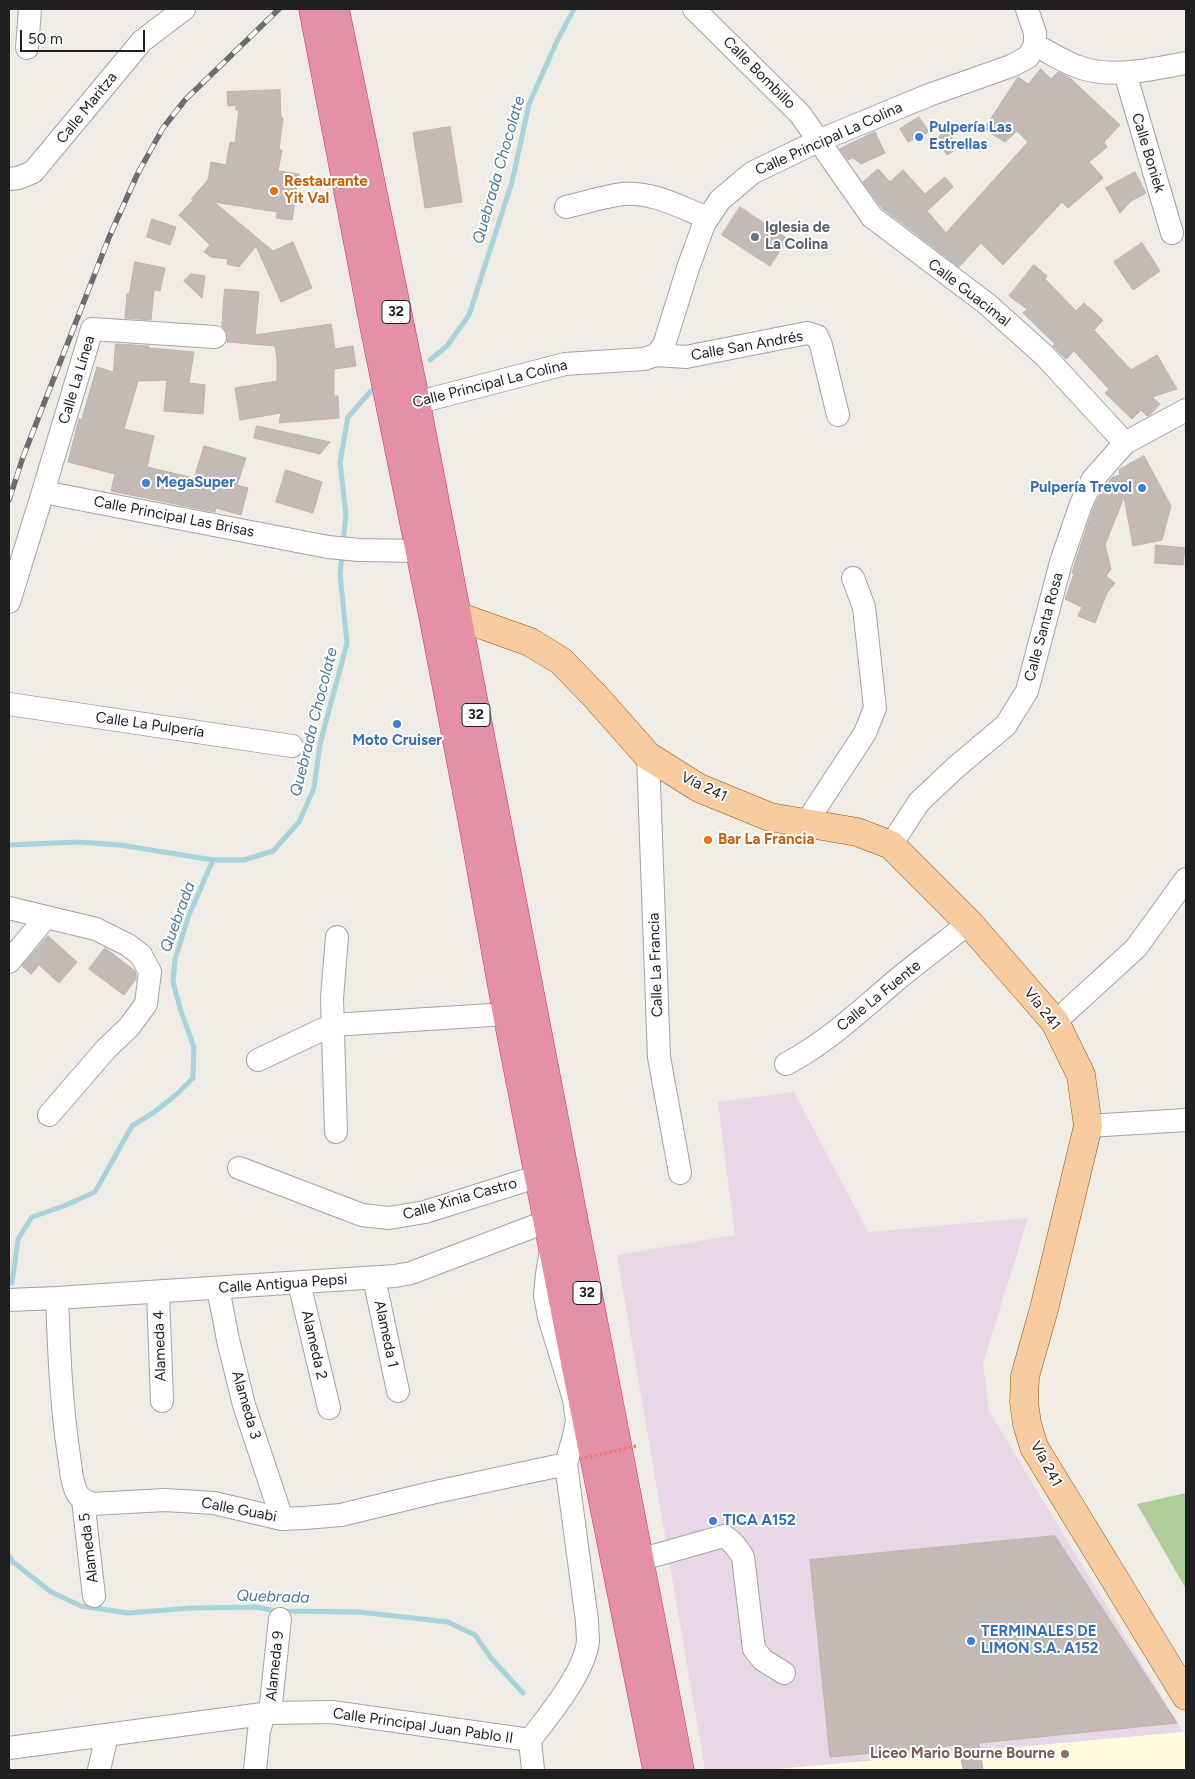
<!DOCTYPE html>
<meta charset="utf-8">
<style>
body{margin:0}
#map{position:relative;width:1195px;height:1779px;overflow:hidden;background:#efebe5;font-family:Figtree,sans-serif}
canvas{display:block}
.frame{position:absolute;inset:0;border:10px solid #1f1f1f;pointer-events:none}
.scale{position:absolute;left:20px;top:30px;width:125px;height:22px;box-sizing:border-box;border:2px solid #1f1f1f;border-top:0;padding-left:6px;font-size:15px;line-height:18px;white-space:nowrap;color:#1f1f1f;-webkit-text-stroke:4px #fff;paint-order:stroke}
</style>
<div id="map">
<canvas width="1195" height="1779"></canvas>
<div class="frame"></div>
<div class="scale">50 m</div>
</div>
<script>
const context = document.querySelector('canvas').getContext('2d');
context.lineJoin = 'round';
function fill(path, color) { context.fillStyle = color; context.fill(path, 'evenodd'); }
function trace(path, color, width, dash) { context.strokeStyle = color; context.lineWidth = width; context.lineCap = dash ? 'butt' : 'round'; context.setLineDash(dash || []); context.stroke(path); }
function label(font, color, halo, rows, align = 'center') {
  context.font = font + ' Figtree,sans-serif'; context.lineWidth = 4; context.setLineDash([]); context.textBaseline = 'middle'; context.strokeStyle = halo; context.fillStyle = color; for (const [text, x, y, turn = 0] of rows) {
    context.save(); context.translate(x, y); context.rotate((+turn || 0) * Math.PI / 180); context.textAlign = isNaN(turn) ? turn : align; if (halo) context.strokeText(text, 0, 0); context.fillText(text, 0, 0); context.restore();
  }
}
const industrial = new Path2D(`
 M794,1092L868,1232L1028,1218L983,1363L989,1411L1183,1732L768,1770H705L617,1255L735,1235L718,1102Z`);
const education = new Path2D(`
 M1183,1732L1186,1738V1770H768Z`);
const forest = new Path2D(`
 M1186,1493V1589L1137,1504Z`);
const stream = new Path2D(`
 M430,360L447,346L469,315L512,182L529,104L557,41L574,9
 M343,543L346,515L340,462L348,417L371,391
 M9,845L78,842L120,845L213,860H244L273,851L299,822L314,788L320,744L347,643L340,574L342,554
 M12,1283L18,1239L32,1217L64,1206L95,1192L132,1126L153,1113L177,1094L193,1078L194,1047L181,1011L173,982L175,959L189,915L213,860
 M9,1556L13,1562L51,1592L81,1606L128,1613L192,1608L255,1607L277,1611L359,1612L448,1622L475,1635L491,1658L523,1693`);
const building = new Path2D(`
 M1041,69L1051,79L1058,72L1070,78L1120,125L1104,142L1107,147L1089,162L1103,178L1068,208L1062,202L1003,265L981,243L959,267L882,208L863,182L878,169L890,182L903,170L925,194L945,177L953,187L927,211L946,233L1028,142L1017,131L1005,142L984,129L1018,77L1028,84Z
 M280,90L281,117L283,118L279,150H282L278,171L299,174L292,220L276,218L277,212L214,202L273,251L293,242L312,288L281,302L256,246L239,267L227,264L228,259L211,257L204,252L210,245L179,215L194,199H191L208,180L211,162L226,165L230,142L235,143L239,110H236V105L228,106L227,92Z
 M919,117L929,132L908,142L900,129Z
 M450,127L462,202L425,208L413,133Z
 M946,130L958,148L947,155L937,139Z
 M875,132L885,153L861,164L853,158L848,160L840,149Z
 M1135,172L1146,193L1131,201L1120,213L1106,188Z
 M740,207L788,239L770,266L722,235Z
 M152,219L176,227L170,245L147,237Z
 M1142,243L1160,271L1133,290L1114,262Z
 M135,262L165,268L160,291L154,290L151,320L125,318L127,294H129Z
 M1034,265L1047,276L1045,279L1076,311L1084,303L1103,320L1094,330L1131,370L1157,355L1177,389L1152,397L1160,404L1150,415L1147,416L1141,410L1132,419L1105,393L1109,389L1074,351L1066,359L1053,346L1055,344L1023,313L1027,309L1009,296Z
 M191,274L205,276L202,298L184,281Z
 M225,289L259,292L255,335L331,324L335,349L353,346L356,366L334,369V396H338L339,418L279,423L281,413L240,420L235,388L277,381V360L275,346L227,342L228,337L227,332L222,326Z
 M116,344L149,346V348L194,352L189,383L205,385L203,414L164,411L167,380L138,381L124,429L154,436L147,467L194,478L204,446L246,458L237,485L248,488L241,515L216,508L215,512L111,491L115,474L68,462L79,419H82L97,367L113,372Z
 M257,426L330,442L320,454L254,438Z
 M1144,456L1171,506L1162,540L1133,546L1124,497L1105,545L1111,569L1106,576L1115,583L1107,593L1095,623L1078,616L1082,607L1065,599L1074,574L1072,573L1074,566L1093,509L1104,486L1113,477L1120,475L1119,470Z
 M286,470L322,482L313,513L276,502Z
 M1156,545L1185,548L1183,565L1155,563Z
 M48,936L77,962L59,983L39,965L31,974L22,966Z
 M105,948L135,971L136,974V979L124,995L89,969Z
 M1055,1536L1177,1723L979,1743L983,1770H963L959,1745L830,1757L810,1560Z`);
const minor = new Path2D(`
 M694,9L800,114L872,217L987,304L1045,356L1125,443
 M1035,45C1049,52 1062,61 1076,66C1110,80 1152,69 1186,63
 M27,48L30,9
 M1125,73L1172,233
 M9,179L18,178L33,172L142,41L184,9
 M566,207C585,203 604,196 623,194C652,191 682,208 708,218
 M656,355L686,357L807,333L817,336L821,345L838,415
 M400,407L565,364L644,359L656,355L664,345L688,268L704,224L720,200L752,173L818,141L929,95L1011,66L1028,57L1035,45V33L1027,9
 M43,492L92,329L215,337
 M9,602L43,492L328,547L359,550L419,551
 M9,704L292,746
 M648,756L659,1057L680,1173
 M806,823L865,733L875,708L864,607L853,578
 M891,845L919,802L955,768L1006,725L1027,691L1061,562L1081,504L1093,479L1125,443L1186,410
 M9,908L46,917L9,962
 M46,917L96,929L128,945L141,955L150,972L146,1004L129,1027L106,1049L49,1115
 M1055,1022L1136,948L1186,879
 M258,1060L332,1025L507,1014
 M786,1064C826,1043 859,1012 893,983C918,962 944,943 969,923
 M1088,1126L1186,1120
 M336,1132L332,998L337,937
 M239,1168L362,1215L389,1218L425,1212L539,1176
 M374,1278L398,1391
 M299,1283L329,1408
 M218,1288L228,1340L244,1405L282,1519
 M158,1292L162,1401
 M57,1298C59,1351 61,1403 69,1456C71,1468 71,1482 77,1493C80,1499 86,1501 92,1504L165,1500L214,1503L282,1519L304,1518L341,1515L431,1493L566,1464
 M9,1300L57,1298L395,1276L411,1273L548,1221
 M83,1500L94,1596
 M639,1560L724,1536C733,1542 738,1548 743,1557L754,1649L763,1660L784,1673
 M270,1713L280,1619
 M530,1740L533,1770
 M9,1748L270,1713L332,1712L530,1740C549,1715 585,1672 588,1641C588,1634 587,1628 587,1621L566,1464L574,1436L577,1421L574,1399L549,1317L545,1295L547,1274L550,1256
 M99,1770L107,1735
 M255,1770L259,1731L264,1714`);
const major = new Path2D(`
 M435,621L457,616L530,642L561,661L595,696L648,756L699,788L770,817L857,832L891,845L969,923L1055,1022L1081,1075L1088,1126L1044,1309L1025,1376L1024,1402L1027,1424L1034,1447L1186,1696`);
const highway = new Path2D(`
 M313,9L374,326L434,621L472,819L507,1014L578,1377L657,1770
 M335,9L416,403L680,1770`);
const rail = new Path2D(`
 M9,500L23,457L110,235L138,173L163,128L185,100L279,9`);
const pathBridge = new Path2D(`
 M580,1459L636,1446`);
const markers = [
 [919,137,5,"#3f7fe0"],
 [274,191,5,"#e8710a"],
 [755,237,5,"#6b7280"],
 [146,483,5,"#3f7fe0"],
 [1142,488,5,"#3f7fe0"],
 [397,724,5,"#3f7fe0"],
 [708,840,5,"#e8710a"],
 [713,1521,5,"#3f7fe0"],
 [971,1641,5,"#3f7fe0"],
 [1065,1754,5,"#8d6e63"]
];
const shields = [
 [396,312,28],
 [476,715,28],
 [587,1293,28]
];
const shieldNames = [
 ["32",396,312],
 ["32",476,715],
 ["32",587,1293]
];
const streetNames = [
 ["Calle Bombillo",759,73,45],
 ["Calle Maritza",87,108,-51],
 ["Calle Principal La Colina",829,139,-24],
 ["Calle Boniek",1148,153,73],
 ["Calle Guacimal",969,293,38],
 ["Calle San Andrés",747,346,-10],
 ["Calle La Línea",77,380,-73],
 ["Calle Principal La Colina",490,384,-14],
 ["Calle Principal Las Brisas",174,517,11],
 ["Calle Santa Rosa",1044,627,-75],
 ["Calle La Pulpería",150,725,8],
 ["Vía 241",704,787,26],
 ["Calle La Francia",656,965,-92],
 ["Calle La Fuente",879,996,-39],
 ["Vía 241",1042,1009,52],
 ["Calle Xinia Castro",460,1199,-16],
 ["Calle Antigua Pepsi",283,1284,-4],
 ["Alameda 1",386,1334,78],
 ["Alameda 2",314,1345,77],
 ["Alameda 4",160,1346,-92],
 ["Alameda 3",246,1405,74],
 ["Vía 241",1046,1464,61],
 ["Calle Guabi",239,1510,11],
 ["Alameda 5",89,1548,-97],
 ["Alameda 9",275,1666,-84],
 ["Calle Principal Juan Pablo II",423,1726,8]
];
const shopNames = [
 ["Pulpería Las",929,128],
 ["Estrellas",929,145],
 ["MegaSuper",156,483],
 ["Pulpería Trevol",1132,488,"right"],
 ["Moto Cruiser",397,741,"center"],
 ["TICA A152",723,1521],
 ["TERMINALES DE",981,1632],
 ["LIMON S.A. A152",981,1649]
];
const foodNames = [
 ["Restaurante",284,182],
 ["Yit Val",284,199],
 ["Bar La Francia",718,840]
];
const worshipNames = [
 ["Iglesia de",765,228],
 ["La Colina",765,245]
];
const educationNames = [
 ["Liceo Mario Bourne Bourne",1055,1754]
];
const waterNames = [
 ["Quebrada Chocolate",499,170,-74],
 ["Quebrada Chocolate",314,722,-76],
 ["Quebrada",178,917,-70],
 ["Quebrada",273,1597,2]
];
fill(industrial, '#e8d7e6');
fill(education, '#fefbe0');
fill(forest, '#aecd9b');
trace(stream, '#a7d4db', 5);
fill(building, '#c4bab5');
trace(building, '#c0b1a8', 1);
trace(minor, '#a3a3a3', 24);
trace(major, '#945905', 29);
trace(highway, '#d52a73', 29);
trace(minor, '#fff', 22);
trace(major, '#f9cba1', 28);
trace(highway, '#e490a6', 28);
trace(rail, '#6d6d6d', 5.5);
trace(rail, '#fff', 4, [11]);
trace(pathBridge, '#f57370', 3, [2.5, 2.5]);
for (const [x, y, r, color] of markers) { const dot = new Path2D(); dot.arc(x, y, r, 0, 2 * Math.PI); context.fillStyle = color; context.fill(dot); trace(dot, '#fff', 2); }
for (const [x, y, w] of shields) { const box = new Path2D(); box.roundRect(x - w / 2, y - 11.5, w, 23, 4); context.fillStyle = '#fff'; context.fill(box); trace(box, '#1f1f1f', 1); }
label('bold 14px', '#1f1f1f', null, shieldNames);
label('15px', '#1f1f1f', '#fff', streetNames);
label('bold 15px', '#366cbe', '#fff', shopNames, 'left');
label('bold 15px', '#c56008', '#fff', foodNames, 'left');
label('bold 15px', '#5b616d', '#fff', worshipNames, 'left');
label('bold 15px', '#785e54', '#fff', educationNames, 'right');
label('italic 16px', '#48799c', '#fff', waterNames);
</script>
